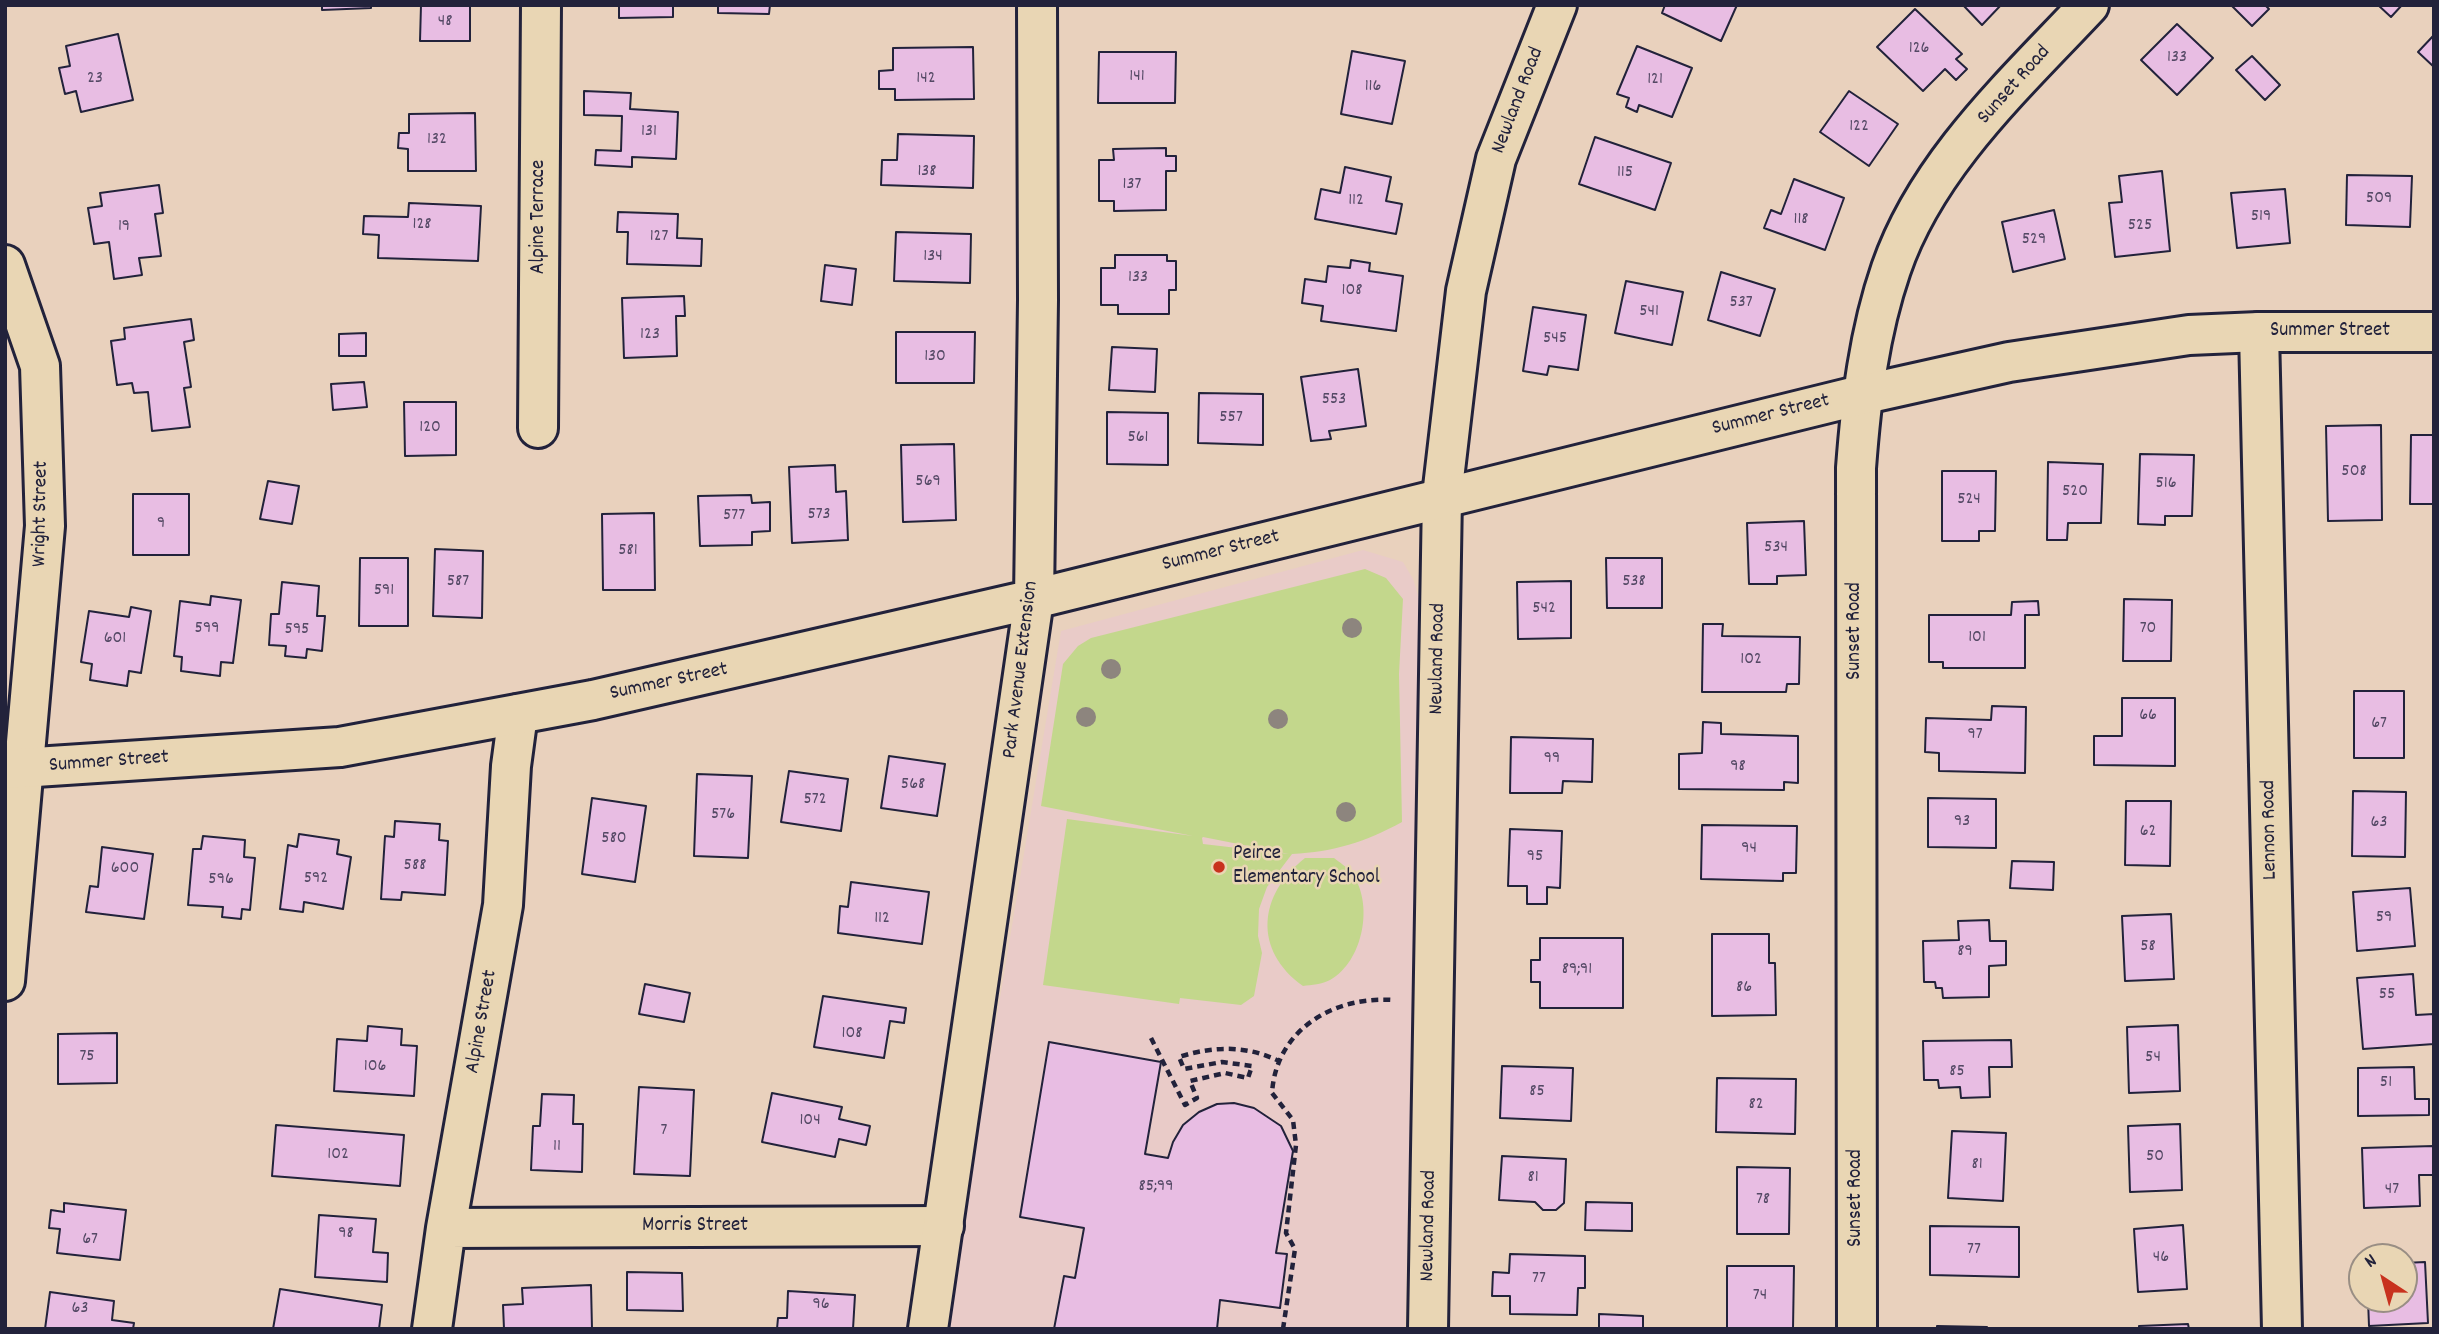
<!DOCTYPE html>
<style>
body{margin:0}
#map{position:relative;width:2439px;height:1334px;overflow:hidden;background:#e9d1bd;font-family:Dekko,sans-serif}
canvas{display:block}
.frame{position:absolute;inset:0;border:7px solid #22223b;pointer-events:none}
.north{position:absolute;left:2348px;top:1243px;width:70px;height:70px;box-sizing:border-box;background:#e9d6b4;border:2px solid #998e84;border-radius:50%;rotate:324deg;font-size:19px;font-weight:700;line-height:28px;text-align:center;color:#22223b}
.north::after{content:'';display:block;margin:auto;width:24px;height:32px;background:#c8321e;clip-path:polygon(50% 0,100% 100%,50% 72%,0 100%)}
</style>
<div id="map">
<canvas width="2439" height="1334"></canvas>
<div class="frame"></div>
<div class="north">N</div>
</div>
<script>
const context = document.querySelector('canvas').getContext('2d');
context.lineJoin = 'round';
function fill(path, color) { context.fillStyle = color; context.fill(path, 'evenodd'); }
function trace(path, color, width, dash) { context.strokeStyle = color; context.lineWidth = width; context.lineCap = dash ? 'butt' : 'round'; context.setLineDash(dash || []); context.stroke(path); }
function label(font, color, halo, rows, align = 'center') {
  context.font = font + ' Dekko,sans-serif'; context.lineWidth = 5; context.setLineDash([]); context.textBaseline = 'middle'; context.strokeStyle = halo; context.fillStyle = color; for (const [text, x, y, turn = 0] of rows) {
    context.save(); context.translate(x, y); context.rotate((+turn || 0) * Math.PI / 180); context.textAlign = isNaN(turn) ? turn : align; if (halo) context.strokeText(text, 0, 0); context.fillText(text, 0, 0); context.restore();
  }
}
const built = new Path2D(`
 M1363,550L1403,562L1413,579L1422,608L1405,1329H945L1061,631Z`);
const green = new Path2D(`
 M1365,569L1386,578L1403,599L1399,674L1402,822C1365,842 1334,852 1292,854L1267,887L1259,909L1258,936L1262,953L1254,996L1241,1005L1180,998L1179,1004L1043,985L1067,819L1193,836L1041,806L1063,664L1078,646L1091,638ZM1202,838L1203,837L1289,854L1203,844Z
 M1305,858H1334C1339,862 1347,867 1351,872C1375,903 1363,962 1330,980C1323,984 1311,985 1303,986C1253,950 1258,895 1305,858Z`);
const building = new Path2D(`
 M322,5H371V8L322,10Z
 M421,5H470V41H420Z
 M619,5H673V17L619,18Z
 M718,5H770L769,14L718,13Z
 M1665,5H1737L1721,41L1662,13Z
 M1963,5H2001L1982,25Z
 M2231,5H2265L2269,9L2252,26Z
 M2378,5H2402L2391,17Z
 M1915,9L1962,54L1956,59L1967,69L1956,80L1945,69L1923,91L1877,47Z
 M2177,24L2213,58L2177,95L2141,60Z
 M118,34L133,100L81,112L76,91L65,94L59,68L70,66L66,46Z
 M2434,35V67L2418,52Z
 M1637,46L1692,68L1672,117L1639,105L1637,112L1626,107L1629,98L1617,94Z
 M973,47L974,99L895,100V89H879V71L893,70V48Z
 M1352,51L1405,61L1392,124L1341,114Z
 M1099,52H1176L1175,103H1098Z
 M2252,56L2280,85L2265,100L2236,70Z
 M584,91L631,93L630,109L678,112L676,159L632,157V167L595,165L596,150L621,151L622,116L584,115Z
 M1849,91L1898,124L1869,166L1820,132Z
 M475,113L476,171H408V149L398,148L399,133H409V114Z
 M898,134L974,136L973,188L881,185L882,160H897Z
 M1595,137L1671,163L1655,210L1579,184Z
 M1166,148V156H1176V171H1166V210L1114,211V201H1099V160H1114L1113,149Z
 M1345,167L1391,177L1386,201L1402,204L1396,234L1315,219L1321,189L1340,193Z
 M2162,171L2170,251L2115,257L2109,203L2122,202L2119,176Z
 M2347,175L2412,176L2410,227L2346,225Z
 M1794,179L1844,198L1825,250L1764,228L1771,210L1781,214Z
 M159,185L163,213L155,214L161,256L139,258L142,275L114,279L109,242L94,244L88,208L102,206L100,193Z
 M2285,189L2290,243L2237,248L2231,193Z
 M409,203L481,206L478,261L378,258L379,235L363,234L364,216L408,217Z
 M2054,210L2065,259L2013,272L2002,222Z
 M618,212L678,214L677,238L702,239L701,266L627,264L628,232H617Z
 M896,232L971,234L970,283L894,281Z
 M1115,255H1167V261H1176V290H1169V314H1118V305H1101V268H1115Z
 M1351,260L1370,263L1369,271L1403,276L1396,331L1321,321L1323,306L1302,303L1305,279L1326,282L1328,266L1350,268Z
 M825,265L856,269L852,305L821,301Z
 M1721,272L1775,289L1760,336L1708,320Z
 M1626,281L1683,292L1672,345L1615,333Z
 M684,296L685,316H676L677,356L624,358L622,298Z
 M1533,307L1586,315L1578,370L1549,366L1547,375L1523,371Z
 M191,319L194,340L184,342L191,387L184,388L190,427L152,431L148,392L134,393L132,383L117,385L111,341L125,339L124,328Z
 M896,332H975L974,383H896Z
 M366,333V356H339V334Z
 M1112,347L1157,349L1155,392L1109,390Z
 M1358,369L1366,426L1329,431L1331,439L1311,441L1301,377Z
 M364,382L367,407L333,410L331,384Z
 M1199,393L1263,394V445L1198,443Z
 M404,402H456V455L405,456Z
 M1107,412L1168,413V465L1107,464Z
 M2381,425L2382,520L2328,521L2326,426Z
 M2411,435H2434V504H2410Z
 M954,444L956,520L903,522L901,445Z
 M2140,454L2194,455L2192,516H2165V525L2138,524Z
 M2048,462L2103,464L2101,523H2068L2067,540H2047Z
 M835,465L836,492L846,491L848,540L792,543L789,467Z
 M1942,471H1996L1995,531H1979V541H1942Z
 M268,481L299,486L292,524L260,519Z
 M133,494H189V555H133Z
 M751,495L752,503L770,502V531L752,532V545L700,546L698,496Z
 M654,513L655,590H603L602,514Z
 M1804,521L1806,575L1777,576V584H1749L1747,523Z
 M435,549L483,551L482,618L433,616Z
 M360,558H408V626H359Z
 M1606,558H1662V608H1607Z
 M1571,581V638L1518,639L1517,582Z
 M282,582L319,586L317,616H325L322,651L307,649L306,658L285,656L286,646L269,645L271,614H279Z
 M211,596L241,600L233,663L221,662L220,676L181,671L182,657L174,656L180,601L210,605Z
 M2124,599L2172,600L2171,661H2123Z
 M2038,601L2039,615H2025V668H1943V662H1929V615H2011L2012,602Z
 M131,607L151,611L141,673L129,671L127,686L90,680L92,664L81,662L89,611L129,617Z
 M1703,624H1723L1722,636L1800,637L1799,684H1787L1786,692H1702Z
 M2354,691H2404V758H2354Z
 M2122,698H2175V766L2094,765V736H2122Z
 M1992,706L2026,707L2025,773L1939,771V753L1925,752L1926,718L1991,720Z
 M1703,722L1721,723V734L1798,736V783L1784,782V790L1679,789V754L1702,753Z
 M1511,737L1593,739L1592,782L1563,781L1562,793H1510Z
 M889,756L945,764L937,816L881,808Z
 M789,771L848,779L841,831L781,822Z
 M697,774L752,776L748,858L694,856Z
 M2353,791L2406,792L2405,857L2352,856Z
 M592,798L646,806L635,882L582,874Z
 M1928,798L1996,799V848L1928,847Z
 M2126,801H2171L2170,866L2125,865Z
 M395,821L440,824L439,840L448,841L445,895L402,892L401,900L381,899L385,836L394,837Z
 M1702,825L1797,826L1796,873H1783V881L1701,879Z
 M1510,829L1562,831L1560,888L1547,887V904H1527V886H1508Z
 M299,834L339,840L337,854L351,857L343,909L304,902L303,912L280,909L288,845L297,847Z
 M203,836L245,840L244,857L255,858L250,910L242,909L241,919L222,917L223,907L188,905L193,849H201Z
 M102,847L153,854L144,919L86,912L90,886L98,887Z
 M2012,861L2054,862L2053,890L2010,888Z
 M851,882L929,892L922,944L838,933L840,906L848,907Z
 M2410,888L2415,946L2357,951L2353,892Z
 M2171,914L2174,979L2125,981L2122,916Z
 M1989,920L1990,941H2006V965L1989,966V997L1943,998L1942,988H1936L1935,982H1924L1923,941L1959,940L1958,921Z
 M1712,934H1769V963H1775L1776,1015L1712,1016Z
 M1540,938H1623V1008H1540V982H1531V960H1540Z
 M2413,974L2416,1015L2434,1014V1044L2363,1049L2357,978Z
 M645,984L690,993L684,1022L639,1014Z
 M823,996L906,1008L904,1023L890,1021L884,1058L814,1047Z
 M2178,1025L2180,1091L2129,1093L2127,1027Z
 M368,1026L402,1029L401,1045L417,1046L414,1096L334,1091L337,1039L367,1041Z
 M117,1033V1083L58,1084V1034Z
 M2011,1040L2012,1067H1989L1990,1097L1961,1098L1960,1087L1939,1088L1938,1080H1924L1923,1041Z
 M1049,1042L1161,1062L1145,1154L1168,1158L1173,1142L1183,1125L1199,1112L1217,1104L1234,1103L1254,1108L1281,1126L1293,1151L1276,1253L1287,1254L1280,1308L1220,1300L1217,1329H1054L1064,1276L1075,1278L1084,1228L1020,1217Z
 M1502,1066L1573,1068L1571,1121L1500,1118Z
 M2414,1067L2415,1099H2429V1115L2358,1116V1068Z
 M1717,1078L1796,1079L1795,1134L1716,1132Z
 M639,1087L694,1090L690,1176L634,1174Z
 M772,1093L842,1107L839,1119L870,1126L866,1145L839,1139L835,1157L762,1142Z
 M542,1094L574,1095L573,1124H583L582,1172L531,1170L533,1126H540Z
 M2180,1124L2182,1190L2130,1192L2128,1126Z
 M276,1125L404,1135L400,1186L272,1176Z
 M1952,1131L2006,1133L2003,1201L1948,1198Z
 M2434,1146V1175H2419L2420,1206L2364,1208L2362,1148Z
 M1502,1156L1566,1159L1564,1203L1556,1210H1543L1535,1202L1499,1200Z
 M1737,1167L1790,1168L1789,1234H1737Z
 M1586,1202L1632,1203V1231L1585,1230Z
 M64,1203L126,1210L120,1260L57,1253L60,1229L49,1228L51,1210L64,1212Z
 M319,1215L376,1219L373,1252L388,1253L387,1282L315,1277Z
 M2183,1225L2187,1289L2138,1292L2134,1229Z
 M1930,1226L2019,1227V1277L1930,1275Z
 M1510,1254L1585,1256V1288H1578L1577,1315L1510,1314V1296H1492L1493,1272L1509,1273Z
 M2425,1262L2428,1323L2369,1326L2368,1299H2404V1263Z
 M1727,1266H1794L1793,1329H1727Z
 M627,1272L682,1273L683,1311L627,1310Z
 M591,1285L592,1329H504L503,1305L523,1304L522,1288Z
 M280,1289L382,1305L379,1329H273Z
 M788,1291L855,1295L853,1329H777L778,1318H787Z
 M50,1292L114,1301L112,1320L134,1323L133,1329H45Z
 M1599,1314L1643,1316V1329H1599Z
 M2188,1324L2189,1329H2139V1326Z
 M1937,1326L1987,1327V1329H1937Z`);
const path = new Path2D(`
 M1151,1038L1185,1105L1197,1098L1190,1081L1225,1073L1248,1078L1252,1066L1222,1062L1184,1069L1179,1057C1213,1046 1246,1045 1279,1061
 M1283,1329L1295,1249L1286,1233L1296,1145L1293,1120L1272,1093C1276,1030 1333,996 1393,1000`);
const street = new Path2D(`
 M5,265L40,366L45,526L5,981
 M2259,332L2282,1329
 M538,428L541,5
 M446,1228L944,1226
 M432,1329L446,1228L503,905L511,766L518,714
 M1428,1329L1442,496L1466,291L1496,159L1557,5
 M1857,1329L1856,468C1861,401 1869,333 1891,269C1927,164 2015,84 2089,5`);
const secondary = new Path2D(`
 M5,769L340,747L593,700L1034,599L1861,395L2009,362L2189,335L2259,332H2434
 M928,1329L1034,599L1038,300L1037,5`);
const trees = [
 [1352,628],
 [1111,669],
 [1086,717],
 [1278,719],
 [1346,812]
];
const markers = [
 [1219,867,7,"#c8321e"]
];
const numberNames = [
 ["48",445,23],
 ["126",1919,50],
 ["133",2177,59],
 ["141",1137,78],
 ["23",95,80],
 ["142",926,80],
 ["121",1655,81],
 ["116",1373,88],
 ["122",1859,128],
 ["131",649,133],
 ["132",437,141],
 ["138",927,173],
 ["115",1625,174],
 ["137",1132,186],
 ["509",2379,200],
 ["112",1356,202],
 ["519",2261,218],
 ["118",1801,221],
 ["128",422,226],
 ["525",2140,227],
 ["19",124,228],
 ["127",659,238],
 ["529",2034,241],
 ["134",933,258],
 ["133",1138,279],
 ["108",1352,292],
 ["537",1741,304],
 ["541",1649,313],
 ["123",650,336],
 ["545",1555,340],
 ["130",935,358],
 ["553",1334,401],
 ["557",1231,419],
 ["120",430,429],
 ["561",1138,439],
 ["508",2354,473],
 ["569",928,483],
 ["516",2166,485],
 ["520",2075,493],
 ["524",1969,501],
 ["573",819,516],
 ["577",734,517],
 ["9",161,525],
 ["534",1776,549],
 ["581",628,552],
 ["587",458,583],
 ["538",1634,583],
 ["591",384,592],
 ["542",1544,610],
 ["599",207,630],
 ["70",2148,630],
 ["595",297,631],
 ["101",1977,639],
 ["601",115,640],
 ["102",1751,661],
 ["66",2148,717],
 ["67",2379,725],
 ["97",1975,736],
 ["99",1552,760],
 ["98",1738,768],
 ["568",913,786],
 ["572",815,801],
 ["576",723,816],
 ["93",1962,823],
 ["63",2379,824],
 ["62",2148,833],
 ["580",614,840],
 ["94",1749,850],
 ["95",1535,858],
 ["588",415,867],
 ["600",125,870],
 ["592",316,880],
 ["596",221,881],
 ["59",2384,919],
 ["112",882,920],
 ["58",2148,948],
 ["89",1965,953],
 ["89;91",1577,971],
 ["86",1744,989],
 ["55",2387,996],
 ["108",852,1035],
 ["75",87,1058],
 ["54",2153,1059],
 ["106",375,1068],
 ["85",1957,1073],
 ["51",2386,1084],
 ["85",1537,1093],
 ["82",1756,1106],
 ["104",810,1122],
 ["7",664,1132],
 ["11",557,1148],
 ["102",338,1156],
 ["50",2155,1158],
 ["81",1977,1166],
 ["81",1533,1179],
 ["85;99",1156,1188],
 ["47",2392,1191],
 ["78",1763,1201],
 ["98",346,1235],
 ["67",90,1241],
 ["77",1974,1251],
 ["46",2161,1259],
 ["77",1539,1280],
 ["74",1760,1297],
 ["96",821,1306],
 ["63",80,1310]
];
const streetNames = [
 ["Sunset Road",2015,86,-48],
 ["Newland Road",1519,101,-69],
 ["Alpine Terrace",540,217,-90],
 ["Summer Street",2330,332],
 ["Summer Street",1771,416,-14],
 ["Wright Street",42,514,-89],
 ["Summer Street",1221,552,-14],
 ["Sunset Road",1856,631,-90],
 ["Newland Road",1439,659,-89],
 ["Park Avenue Extension",1022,670,-83],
 ["Summer Street",669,683,-12],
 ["Summer Street",109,763,-4],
 ["Lennon Road",2271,830,-91],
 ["Alpine Street",483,1022,-80],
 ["Sunset Road",1857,1198,-90],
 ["Newland Road",1430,1226,-89],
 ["Morris Street",695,1227]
];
const poiNames = [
 ["Peirce",1233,855],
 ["Elementary School",1233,879]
];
fill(built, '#e9cbc8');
fill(green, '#c3d78c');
fill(building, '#e8bde3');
trace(building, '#22223b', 2);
trace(street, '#22223b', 44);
trace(secondary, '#22223b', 44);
trace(path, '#22223b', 4.5, [7, 5]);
trace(street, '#e9d6b4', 38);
trace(secondary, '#e9d6b4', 38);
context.fillStyle = '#8d857e';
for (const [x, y] of trees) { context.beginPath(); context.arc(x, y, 10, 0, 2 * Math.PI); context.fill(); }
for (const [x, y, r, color] of markers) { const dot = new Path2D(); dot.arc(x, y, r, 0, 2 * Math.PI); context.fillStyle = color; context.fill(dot); trace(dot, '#e9d6b4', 2.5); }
label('18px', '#544965', null, numberNames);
label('21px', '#22223b', '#e9d6b4', streetNames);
label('21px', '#22223b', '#e9d6b4', poiNames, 'left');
</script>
